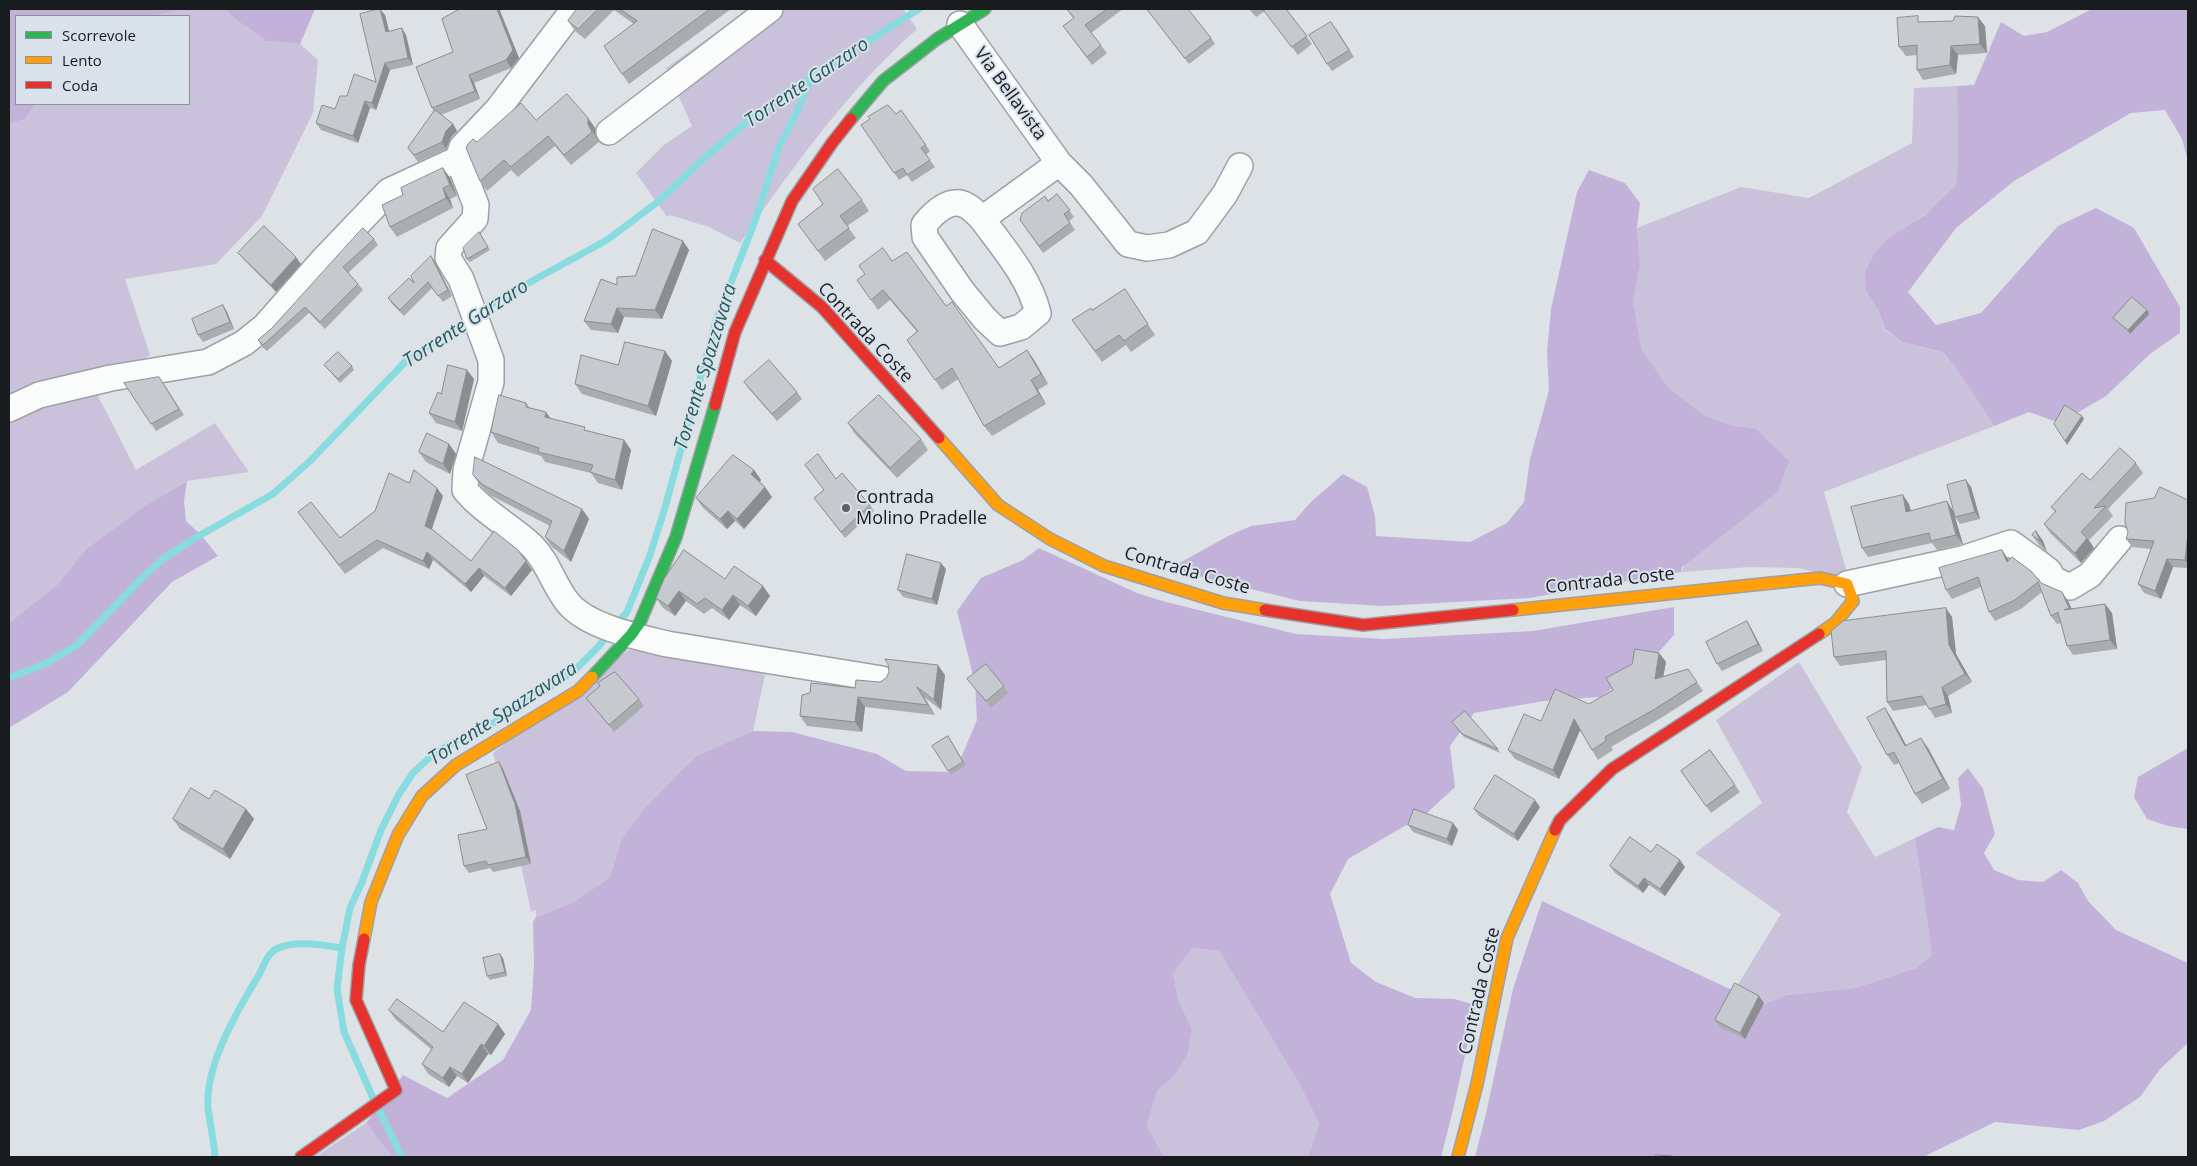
<!DOCTYPE html>
<style>
body{margin:0}
#map{position:relative;width:2197px;height:1166px;overflow:hidden;background:#dde2e7;font-family:"Open Sans",sans-serif}
canvas{display:block}
.frame{position:absolute;inset:0;border:10px solid #191c1f;pointer-events:none}
.legend{position:absolute;left:15px;top:15px;width:175px;height:90px;box-sizing:border-box;background:#d9e1eb;border:1px solid #8c9299;margin:0;padding:6px 9px;list-style:none;font-size:15px;color:#191c1f}
.legend li{display:flex;align-items:center;gap:10px;height:25px}
.legend b{width:25px;border:1px solid #8c9299}
</style>
<div id="map">
<canvas width="2197" height="1166"></canvas>
<div class="frame"></div>
<ul class="legend">
<li><b style="height:6px;background:#30b455"></b>Scorrevole</li>
<li><b style="height:6px;background:#ff9f0a"></b>Lento</li>
<li><b style="height:6px;background:#e5322d"></b>Coda</li>
</ul>
</div>
<script>
const context = document.querySelector('canvas').getContext('2d');
context.lineJoin = 'round';
function fill(path, color) { context.fillStyle = color; context.fill(path, 'evenodd'); }
function trace(path, color, width, dash) { context.strokeStyle = color; context.lineWidth = width; context.lineCap = dash ? 'butt' : 'round'; context.setLineDash(dash || []); context.stroke(path); }
function label(font, color, halo, rows, align = 'center') {
  context.font = font + ' "Open Sans",sans-serif'; context.lineWidth = 4; context.setLineDash([]); context.textBaseline = 'middle'; context.strokeStyle = halo; context.fillStyle = color; for (const [text, x, y, turn = 0] of rows) {
    context.save(); context.translate(x, y); context.rotate((+turn || 0) * Math.PI / 180); context.textAlign = isNaN(turn) ? turn : align; if (halo) context.strokeText(text, 0, 0); context.fillText(text, 0, 0); context.restore();
  }
}
const green = new Path2D(`
 M182,9H225L236,20L267,41L300,44L318,60L313,113L262,216L216,264L125,279L150,355L96,392L136,470L215,423L249,472L187,481L143,507L86,549L57,585L9,623V124L25,119L36,104H189V16H155Z
 M749,9H903L917,29C847,91 793,167 740,243L709,227L670,215L667,217L636,173L664,145L692,126L666,68Z
 M1957,86L1958,166L1955,186L1941,202L1908,227L1866,292L1878,310L1885,330L1902,342L1941,352L1955,367L1994,426L1824,492L1849,580L1798,568L1750,567L1681,572L1755,428L1734,426L1704,415L1668,387L1642,350L1633,302L1640,265L1637,228L1741,187L1809,198L1912,143L1914,88Z
 M650,634L765,675L753,731L698,755L685,767L621,841L610,877L572,903L536,917V910L531,912L511,818L493,753Z
 M1799,662L1862,767L1847,812L1875,857L1915,838L1932,955L1916,968L1855,988L1787,995L1757,1007L1734,991L1781,914L1695,853L1762,803L1716,720Z
 M1192,948L1219,951L1300,1085L1319,1124L1308,1157H1164L1147,1126L1157,1091L1174,1076L1192,1028L1179,1002L1173,974Z
 M366,1123L392,1157H315Z`);
const forest = new Path2D(`
 M9,9H182L155,16H16V104H36L25,119L9,124Z
 M225,9H315L300,44L267,41L236,20Z
 M2092,9H2188V161L2182,139L2165,110L2131,113L2014,181L1956,228L1908,292L1936,325L1981,313L2058,226L2096,208L2134,228L2180,307V333L2150,354L2106,396L2060,423L2029,412L1994,426L1955,367L1942,352L1902,342L1885,329L1878,310L1866,292L1865,272L1874,254L1887,239L1925,215L1955,186L1958,166L1957,86L1974,85L2001,22L2024,36L2047,32Z
 M1589,170L1625,183L1640,203L1637,228L1640,265L1633,302L1642,350L1668,387L1704,415L1734,426L1755,428L1789,461L1778,492L1682,567L1681,572L1529,598L1383,606L1300,601L1169,569L1228,536L1251,526L1295,520L1311,502L1343,474L1367,487L1375,516L1376,536L1470,542L1507,523L1524,502L1530,459L1549,390L1547,352L1551,309L1577,192Z
 M187,481L184,501L186,521L201,535L218,556L172,582L68,692L9,728V623L57,585L86,549L143,507Z
 M1039,548L1137,593L1166,602L1296,634L1384,639L1533,631L1674,607V635L1648,664L1600,697L1544,701L1474,713L1450,746L1455,787L1427,813L1348,859L1330,894L1351,963L1376,982L1415,998L1454,999L1476,1005L1453,1110L1441,1157H1308L1319,1124L1300,1085L1219,951L1192,948L1173,974L1179,1002L1192,1028L1187,1055L1174,1076L1157,1091L1147,1126L1164,1157H392L366,1123L403,1075L447,1098L503,1060L531,1010L534,965L533,922L536,917L572,903L610,877L621,841L644,809L685,767L698,755L753,731L792,732L877,754L906,771L955,772L977,720L975,683L957,611L981,578L1023,560Z
 M2188,748V829L2168,826L2147,819L2134,797L2138,777Z
 M1968,768L1983,789L1995,834L1984,853L1994,870L2018,880L2043,882L2061,870L2078,883L2088,901L2116,930L2188,963V1043L2160,1069L2140,1097L2104,1121L2079,1130L1995,1122L1923,1157H1475L1485,1118L1513,989L1542,901L1734,991L1757,1007L1787,995L1855,988L1916,968L1932,955L1915,838L1938,827L1954,830L1961,805L1958,778Z`);
const stream = new Path2D(`
 M9,678L47,663L77,645L145,575L163,559L195,538L273,494L310,461L406,361L501,298L607,240L659,201L701,161L743,125L789,91L919,9
 M373,1098L344,1032L337,989L342,948L350,908L362,882L381,830L399,794L413,773L430,757L452,743L501,719L575,670L598,647L627,612L650,555L666,504L716,321L755,221L779,147L795,116L812,76
 M378,1108L402,1157
 M215,1157C214,1141 210,1125 208,1108C205,1066 236,1013 257,978C264,968 266,953 278,948C296,940 323,945 342,948`);
const street = new Path2D(`
 M574,9L498,109L462,147L458,159L476,205L475,219L449,248L448,258L461,279L491,360V382L466,470L465,490C484,513 511,526 532,546C549,563 554,587 569,604C589,627 638,637 667,644L882,679
 M960,24L1059,163L1081,185L1128,244L1147,248L1169,245L1197,232L1225,194L1240,166
 M609,132L770,9
 M982,219C1004,249 1029,277 1038,313L1021,327L1000,333L985,319L962,291L925,237L924,225C933,213 951,196 967,206C973,209 978,215 982,219L1059,163
 M9,409L39,395L111,378L208,362L244,343L265,326L322,261L389,191L458,159
 M1847,584L1962,559L2011,543L2040,564L2049,571L2053,579L2070,587L2090,575L2120,539`);
const fast = new Path2D(`
 M851,119L883,81L937,39L985,9
 M592,677L631,635L640,622L676,537L715,405`);
const slow = new Path2D(`
 M939,438L998,505L1050,539L1104,566L1223,603L1265,610
 M1513,610L1820,578L1847,584L1853,601L1835,623L1819,634
 M364,939L371,902L398,835L422,796L456,765L578,691L592,677
 M1458,1157L1477,1084L1507,938L1555,830`);
const jam = new Path2D(`
 M765,260L822,307L939,438
 M715,405L735,332L792,201L832,143L851,119
 M1265,610L1363,625L1513,610
 M1555,830L1560,820L1612,769L1819,634
 M301,1157L396,1090L356,1000L359,965L364,939`);
const wall = new Path2D(`
 M460,9H504L500,11L519,58L511,68L474,83L480,99L441,115L453,124L457,131L451,137L446,149L418,162L408,148L434,111L432,108L453,52Z
 M577,9H731L629,84L622,74L634,24L614,10L585,39L575,31L568,21Z
 M1066,9H1123L1091,33L1107,53L1092,65L1063,26L1074,19Z
 M1147,9L1211,38L1215,44L1189,64Z
 M1249,9H1286L1312,44L1298,55L1265,11L1256,17Z
 M385,15L389,31L406,35L413,65L390,70L376,110L370,108L358,143L321,130L316,123L335,109L347,96L376,82Z
 M1922,22L1985,26L1987,53L1958,55L1956,74L1923,80L1917,70V55L1906,56L1899,47Z
 M1336,28L1354,57L1332,71L1327,64Z
 M901,110L930,151L926,155L935,167L912,182L907,175L899,180L861,125L896,114Z
 M588,118L595,128V134L599,142L571,165L555,146L518,177L511,170L487,191L480,181L477,142L536,120Z
 M443,168L450,178L457,196L450,199L453,208L397,237L390,227L403,195Z
 M1057,194L1074,217L1069,221L1075,230L1043,253L1020,220Z
 M862,200L869,211L847,226L856,238L825,261L798,224Z
 M479,232L490,250L470,262L467,259Z
 M374,239L378,245L348,273L358,284L363,290L325,329L309,313L267,351L262,347L258,340Z
 M683,241L689,250L662,319L624,317L618,333L591,330L584,321L617,285L635,276Z
 M238,253L301,264L276,292L243,259Z
 M431,256L435,262L452,296L443,302L432,288L404,316L392,304L388,298L414,283Z
 M892,261L946,306L999,368L1027,350L1034,360L1048,384L1038,390L1046,404L992,436L984,426L958,379L942,390L907,340L917,332L890,300L878,310L857,280Z
 M1125,289L1155,335L1131,352L1126,345L1102,362L1072,320L1092,310Z
 M223,305L227,312L234,329L203,342L198,335Z
 M2147,310L2149,314L2130,334L2116,321L2113,318Z
 M665,351L672,361L656,416L582,394L575,384L618,365Z
 M324,365L352,366L354,370L340,383Z
 M467,370L474,379L462,431L436,423L429,413L441,394Z
 M744,382L797,392L802,399L777,421L749,389Z
 M124,383L164,384L184,415L156,431Z
 M526,403L530,408L550,418L588,431L624,440L631,450L622,490L598,483L591,473L545,462L541,456L498,443L491,432Z
 M848,423L921,439L928,450L897,478L855,434Z
 M449,444L456,454L450,474L426,462L419,452Z
 M2136,463L2143,473L2108,509L2113,516L2089,540L2094,548L2081,563L2051,534L2044,524L2055,512L2051,507L2090,480Z
 M754,470L761,480L760,482L772,497L744,529L735,521L727,529L703,508L696,498Z
 M473,475L582,509L589,519L571,562L552,547L545,537L550,526L490,495L480,485Z
 M836,479L870,505L874,511L845,538L814,498Z
 M409,483L443,496L432,529L471,561L532,570L511,596L484,576L471,592L433,560L429,569L383,548L345,574L298,512L340,538L375,511Z
 M1971,487L1980,519L1960,524L1955,517Z
 M2154,498L2188,500V568L2173,567L2161,599L2144,593L2138,584L2151,549L2132,547L2126,539Z
 M1947,501L1953,511L1963,544L1937,550L1932,543L1868,557L1862,548L1909,504L1911,511Z
 M2036,531L2043,541L2047,552L2039,545L2032,535Z
 M2002,550L2009,560L2041,583L2068,601L2072,609L2105,604L2112,613L2117,649L2073,655L2067,646L2061,623L2057,624L2051,616L2042,592L2021,609L1995,621L1989,612L1981,587L1952,599L1946,590Z
 M946,569L937,605L903,597L898,590Z
 M725,579L763,586L770,596L756,616L740,605L729,620L712,608L704,614L686,601L675,616L663,608L656,598Z
 M1952,617L1956,654L1972,682L1948,696L1952,713L1935,718L1927,705L1893,711L1887,702L1886,660L1840,666L1834,657Z
 M1747,621L1751,628L1763,651L1722,671L1717,664Z
 M1659,653L1666,662L1663,677L1688,669L1703,691L1661,718L1611,747L1613,750L1598,760L1580,730L1559,779L1515,759L1508,750L1541,721L1589,704L1613,690Z
 M945,675L941,710L924,697L935,715L865,707L862,732L807,726L800,716L855,688L880,682Z
 M967,679L1004,686L1008,693L991,708Z
 M586,698L639,699L644,706L614,732Z
 M1885,708L1892,719L1906,745L1928,748L1950,789L1922,804L1915,794L1899,763L1894,765L1887,755Z
 M1452,722L1498,749L1500,753L1464,737Z
 M948,736L966,765L951,775L932,746Z
 M1710,750L1740,792L1711,813L1681,771Z
 M499,762L503,769L520,811L531,864L493,872L490,868L469,873L464,866L487,829Z
 M209,799L246,809L254,819L230,859L180,829L173,819Z
 M1540,807L1518,841L1479,816L1474,809Z
 M1453,823L1458,830L1452,846L1413,832L1408,825Z
 M1610,866L1685,867L1665,896L1649,885L1643,893L1615,873Z
 M503,958L507,976L490,980L487,976Z
 M1764,1003L1745,1039L1720,1027L1715,1020Z
 M389,1010L443,1032L498,1024L505,1034L491,1055L488,1054L468,1083L457,1076L449,1087L428,1074L422,1064L432,1050L395,1019Z`);
const shadedWall = new Path2D(`
 M380,9L385,15L391,39L386,32Z
 M497,9H499L500,11L519,58L511,68L506,60Z
 M1978,17L1985,26L1987,53L1980,44Z
 M402,28L406,35L413,65L408,58Z
 M1951,46L1958,55L1956,74L1950,65Z
 M385,63L390,70L376,110L372,103Z
 M469,75L474,83L480,99L475,91Z
 M365,101L370,108L358,143L353,136Z
 M588,118L595,128V134L599,142L588,124Z
 M453,124L457,131L451,137L446,149L442,142L446,131Z
 M443,168L450,178L457,196L450,185Z
 M443,188L450,199L453,208L446,198Z
 M683,241L689,250L662,319L655,310Z
 M431,256L435,262L452,296L448,290Z
 M296,257L301,264L276,292L271,285Z
 M223,305L227,312L234,329L230,322Z
 M617,308L624,317L618,333L611,324Z
 M2147,310L2149,314L2130,334L2128,330Z
 M1027,350L1034,360L1048,384L1041,374Z
 M665,351L672,361L656,416L648,406Z
 M467,370L474,379L462,431L455,422Z
 M1031,380L1038,390L1046,404L1039,394Z
 M546,412L553,422L545,417Z
 M2082,416L2084,419L2067,445L2065,441Z
 M624,440L631,450L622,490L615,480Z
 M449,444L456,454L450,474L443,464Z
 M754,470L761,480L758,484L751,474Z
 M1966,480L1971,487L1980,519L1975,512Z
 M765,487L772,497L744,529L737,519Z
 M437,488L443,496L430,534L425,526Z
 M1903,495L1909,504L1913,521L1906,512Z
 M1947,501L1953,511L1963,544L1956,535Z
 M582,509L589,519L571,562L564,551Z
 M728,511L735,521L727,529L720,519Z
 M2036,531L2043,541L2047,552L2040,541Z
 M2188,534V565L2185,560Z
 M2087,538L2094,548L2081,563L2075,553Z
 M2002,550L2008,559L2014,571L2007,562Z
 M427,552L433,560L429,569L423,561Z
 M2167,559L2173,567L2161,599L2155,591Z
 M526,561L532,570L511,596L505,588Z
 M941,563L946,569L937,605L932,599Z
 M479,568L484,576L471,592L465,584Z
 M763,586L770,596L756,616L748,606Z
 M679,591L686,601L675,616L668,606Z
 M2062,592L2068,601L2075,617L2069,608Z
 M733,595L740,605L729,620L722,610Z
 M2105,604L2112,613L2117,649L2110,640Z
 M1946,608L1952,617L1956,654L1972,682L1965,674L1949,645Z
 M1747,621L1751,628L1763,651L1758,644Z
 M1659,653L1666,662L1661,688L1655,679Z
 M938,665L945,675L941,710L934,700Z
 M917,687L924,697L935,715L928,705Z
 M1942,687L1948,696L1952,713L1946,704Z
 M858,697L865,707L862,732L855,722Z
 M1885,708L1892,719L1912,756L1905,746Z
 M1574,719L1581,728L1559,779L1553,770Z
 M1921,738L1928,748L1950,789L1943,779Z
 M499,762L503,769L520,811L531,864L526,857Z
 M1535,800L1540,807L1518,841L1514,834Z
 M246,809L254,819L230,859L223,849Z
 M1453,823L1458,830L1452,846L1447,839Z
 M1680,860L1685,867L1665,896L1660,889Z
 M1644,878L1649,885L1643,893L1638,886Z
 M500,954L503,958L507,976L505,972Z
 M1759,996L1764,1003L1745,1039L1740,1033Z
 M498,1024L505,1034L491,1055L484,1046Z
 M481,1044L488,1054L468,1083L462,1074Z
 M450,1067L457,1076L449,1087L443,1078Z`);
const building = new Path2D(`
 M380,9L386,32L402,28L408,58L385,63L372,103L365,101L353,136L316,123L322,105L335,109L340,96H347L354,74L376,82L360,14Z
 M460,9H497L513,50L506,60L469,75L475,91L432,108L416,67L453,52L442,19Z
 M577,9H598L578,29L568,21Z
 M620,9H710L622,74L604,46L637,21Z
 M1067,9H1107L1085,25L1101,45L1087,57L1063,26L1074,18Z
 M1147,9H1188L1211,38L1185,58Z
 M1263,9H1286L1307,36L1292,47Z
 M1918,16V22L1953,21L1955,16L1978,17L1980,44L1951,46L1950,65L1917,70V45L1899,47L1897,18Z
 M1331,22L1349,50L1327,64L1309,35Z
 M567,94L588,118V124L592,132L564,155L548,136L511,167L504,160L480,181L466,148L468,144L473,139L477,142L521,103L536,120Z
 M888,105L896,114L901,110L926,145L921,148L930,160L907,175L903,168L894,173L861,125L870,119L868,117Z
 M435,110L453,124L446,131L442,142L414,155L408,148Z
 M443,168L450,185L443,188L446,198L390,227L382,205L403,195L401,188Z
 M838,169L862,200L840,216L849,228L818,251L798,224L823,204L813,189Z
 M1057,194L1070,210L1064,214L1070,223L1039,246L1020,220L1022,213L1045,196L1048,201Z
 M264,226L296,257L271,285L238,253Z
 M363,228L374,239L343,267L358,284L320,322L305,307L263,345L258,340L271,329Z
 M653,229L683,241L655,310L617,308L611,324L584,321L601,279L617,285V277L635,276Z
 M479,232L488,247L467,259L463,248Z
 M883,248L892,261L907,252L946,306L952,302L999,368L1027,350L1041,374L1031,380L1039,394L984,426L952,368L935,380L907,340L918,331L883,290L871,300L857,280L865,274L859,266Z
 M431,256L448,290L438,296L428,282L400,310L388,298L409,278L414,283L411,276Z
 M1125,289L1148,324L1124,341L1119,335L1095,351L1072,320L1091,308L1092,310Z
 M2132,297L2147,310L2128,330L2113,318Z
 M223,305L230,322L198,335L192,319Z
 M625,342L665,351L648,406L575,384L581,355L618,365Z
 M338,352L352,366L338,379L324,365Z
 M769,360L797,392L772,414L744,382Z
 M448,365L467,370L455,422L429,413L438,392L441,394Z
 M159,377L179,409L151,424L124,383Z
 M499,395L526,403V407L546,412L545,417L585,427L584,430L624,440L615,480L590,472L593,465L538,452L539,448L491,432Z
 M879,395L921,439L890,468L848,423Z
 M2065,405L2082,416L2065,441L2054,424Z
 M427,433L449,444L443,464L419,452Z
 M2120,448L2136,463L2094,508L2106,506L2081,532L2087,538L2075,553L2044,524L2056,511L2051,507L2082,473L2090,480Z
 M818,454L836,479L842,473L870,505L841,532L814,498L824,490L805,465Z
 M733,455L754,470L751,474L765,487L737,519L728,511L720,519L696,498Z
 M475,457L582,509L564,551L545,537L552,521L483,485L473,475Z
 M414,470L437,488L425,526L433,530L471,561L494,531L518,550L526,561L505,588L479,568L465,584L427,552L423,561L377,540L339,565L298,512L311,502L340,538L375,511L389,473L409,483Z
 M1966,480L1975,512L1955,517L1947,485Z
 M2160,487L2188,500V534L2185,560L2167,559L2155,591L2138,584L2154,541L2126,539L2128,533L2125,522L2126,503L2154,498Z
 M1903,495L1906,512L1947,501L1956,535L1931,541L1929,533L1862,548L1851,507Z
 M2036,531L2040,541L2032,535Z
 M684,550L725,579L734,566L763,586L748,606L733,595L722,610L705,598L697,604L679,591L668,606L656,598L664,579Z
 M2002,550L2007,562L2012,557L2031,571L2041,583L2062,592L2069,608L2064,610L2105,604L2110,640L2067,646L2058,612L2051,616L2038,582L2015,600L1989,612L1978,577L1946,590L1939,568Z
 M907,554L941,563L932,599L898,590Z
 M1946,608L1949,645L1965,674L1942,687L1946,704L1929,709L1922,696L1887,702L1886,651L1834,657L1831,631L1843,621Z
 M1747,621L1758,644L1717,664L1706,642Z
 M1635,649L1659,653L1655,679L1688,669L1697,682L1655,709L1605,737L1606,741L1592,750L1574,719L1553,770L1508,750L1524,714L1541,721L1555,689L1589,704L1613,690L1606,678L1632,664Z
 M885,659L938,665L934,700L917,687L928,705L858,697L855,722L800,716L802,695L810,693L811,683L855,688L856,680L880,682L886,678L889,672L888,664Z
 M986,664L1004,686L986,701L967,679Z
 M615,672L639,699L609,725L586,698L600,686L598,683Z
 M1885,708L1905,746L1921,738L1943,779L1915,794L1894,752L1887,755L1867,718Z
 M1465,711L1498,749L1462,734L1452,722Z
 M948,736L963,762L948,771L932,746Z
 M1710,750L1735,785L1706,806L1681,771Z
 M499,762L515,804L526,857L488,865L486,861L464,866L458,835L487,829L466,775Z
 M1495,775L1535,800L1514,834L1474,809Z
 M191,788L209,799L215,790L246,809L223,849L173,819Z
 M1414,809L1453,823L1447,839L1408,825Z
 M1630,837L1651,852L1657,844L1680,860L1660,889L1644,878L1638,886L1610,866Z
 M500,954L505,972L487,976L483,958Z
 M1735,983L1759,996L1740,1033L1715,1020Z
 M397,999L443,1032L464,1002L498,1024L484,1046L481,1044L462,1074L450,1067L443,1078L422,1064L433,1047L389,1010Z
 M1656,1155L1673,1156V1157H1656Z`);
const markers = [
 [846,508,5,"#5e6165"]
];
const streetNames = [
 ["Via Bellavista",1010,94,54],
 ["Contrada Coste",865,333,47],
 ["Contrada Coste",1187,571,16],
 ["Contrada Coste",1610,581,-6],
 ["Contrada Coste",1480,991,-77]
];
const poiNames = [
 ["Contrada",856,498],
 ["Molino Pradelle",856,519]
];
const waterNames = [
 ["Torrente Garzaro",807,83,-34],
 ["Torrente Garzaro",466,324,-33],
 ["Torrente Spazzavara",706,367,-73],
 ["Torrente Spazzavara",503,714,-33]
];
fill(green, '#cac2db');
fill(forest, '#c2b2da');
trace(stream, '#88dcdf', 7);
trace(street, '#9da0a4', 28);
trace(fast, '#9da0a4', 14);
trace(slow, '#9da0a4', 14);
trace(jam, '#9da0a4', 14);
trace(street, '#fafbfb', 25);
trace(fast, '#30b455', 11);
trace(slow, '#ff9f0a', 11);
trace(jam, '#e5322d', 11);
fill(wall, '#aaadb0');
fill(shadedWall, '#8b8d90');
fill(building, '#c6c9cd');
trace(building, '#8b8d90', 1);
for (const [x, y, r, color] of markers) { const dot = new Path2D(); dot.arc(x, y, r, 0, 2 * Math.PI); context.fillStyle = color; context.fill(dot); trace(dot, '#d9e1eb', 2); }
label('18px', '#191c1f', '#d9e1eb', streetNames);
label('18px', '#191c1f', '#d9e1eb', poiNames, 'left');
label('italic 19px', '#26595a', '#d9e1eb', waterNames);
</script>
